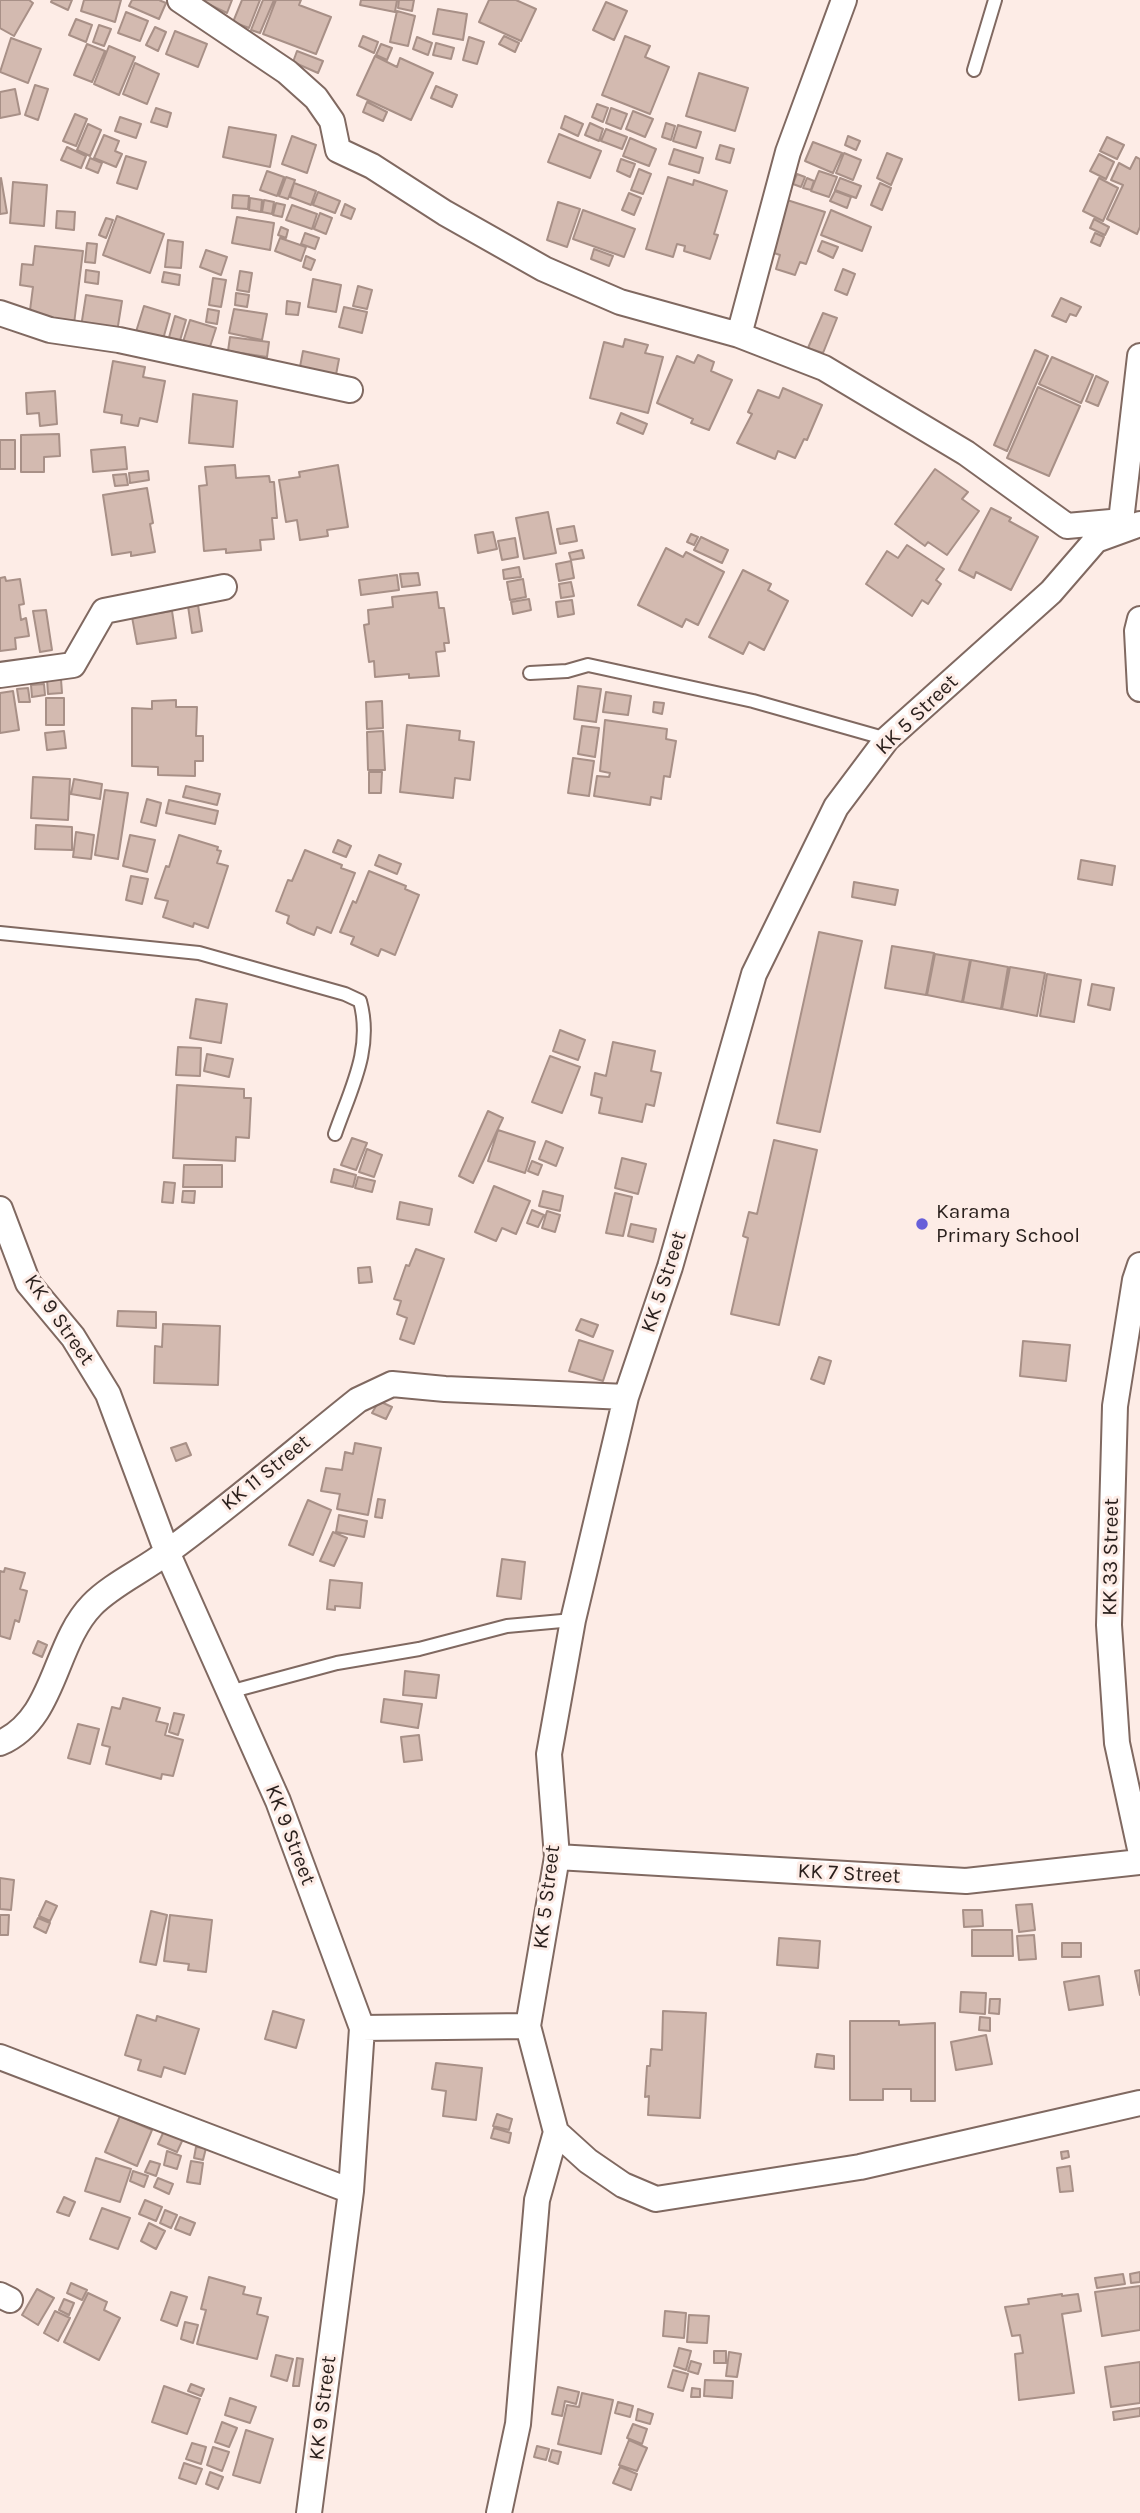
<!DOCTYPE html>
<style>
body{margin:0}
canvas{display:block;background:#fdece6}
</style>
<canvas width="1140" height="2513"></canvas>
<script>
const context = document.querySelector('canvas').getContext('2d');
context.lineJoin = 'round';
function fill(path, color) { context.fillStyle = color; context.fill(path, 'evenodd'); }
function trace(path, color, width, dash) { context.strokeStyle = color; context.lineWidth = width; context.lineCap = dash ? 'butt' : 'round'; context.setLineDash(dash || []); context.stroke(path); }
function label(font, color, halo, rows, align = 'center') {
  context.font = font + ' Karla,sans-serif'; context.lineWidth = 6; context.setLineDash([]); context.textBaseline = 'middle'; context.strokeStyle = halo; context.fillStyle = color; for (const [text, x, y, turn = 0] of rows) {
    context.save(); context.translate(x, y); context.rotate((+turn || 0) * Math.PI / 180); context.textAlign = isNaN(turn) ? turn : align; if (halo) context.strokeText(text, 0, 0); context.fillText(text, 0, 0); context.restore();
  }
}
const building = new Path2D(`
 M0,0H29L33,3L14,36L0,28Z
 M52,0H72L68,10L51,2Z
 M84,0H121L115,22L81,11Z
 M132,0H159L166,3L159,19L129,6Z
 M200,0H232L227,13Z
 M242,0H260L249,28L233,22Z
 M263,0H274L260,33L251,30Z
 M276,0H301L299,5L331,17L316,54L263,34Z
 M361,0H397L395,12L360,5Z
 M399,0H414L412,11L398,8Z
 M489,0H516L536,9L521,41L479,22Z
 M606,2L627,11L614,40L593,30Z
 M438,9L467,14L463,40L433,34Z
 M397,11L415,16L408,46L390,42Z
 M126,12L148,21L140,41L118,33Z
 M76,19L92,25L86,42L69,35Z
 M99,25L111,29L104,46L93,42Z
 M155,27L166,32L158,51L146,45Z
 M175,31L207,44L198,67L166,54Z
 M363,36L378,42L374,53L359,46Z
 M504,36L519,43L515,52L499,44Z
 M625,36L650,46L645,57L669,67L650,114L602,95Z
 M417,37L432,43L428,55L413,49Z
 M469,37L484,42L477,64L463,60Z
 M11,38L41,49L28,83L0,72Z
 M436,43L454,48L451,59L433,55Z
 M87,44L105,51L92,82L74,75Z
 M381,44L392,48L387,60L376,55Z
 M109,46L135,57L119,95L94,84Z
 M297,51L323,61L318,73L293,62Z
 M375,56L397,67L400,58L433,73L411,120L357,95Z
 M135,63L159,74L147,104L123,94Z
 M699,73L748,88L735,131L686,116Z
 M35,85L48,89L38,120L25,115Z
 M436,86L457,95L452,107L431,98Z
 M15,89L20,114L0,118V92Z
 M367,102L387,112L383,121L363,112Z
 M597,104L608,108L603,122L592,117Z
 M156,108L171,113L167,127L151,122Z
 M611,108L627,114L621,129L606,123Z
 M633,111L653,119L645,137L626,129Z
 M75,114L87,119L76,146L63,141Z
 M565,116L583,124L578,136L561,128Z
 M120,117L141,124L136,138L115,131Z
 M590,123L603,129L599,141L585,135Z
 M666,123L675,126L671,140L662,137Z
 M88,124L101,130L90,156L77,150Z
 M678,125L701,132L696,148L673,141Z
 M229,127L276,135L270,167L223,157Z
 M606,129L627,137L622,149L601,141Z
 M559,134L601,151L590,178L548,162Z
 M104,135L119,141L115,151L122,154L116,167L94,158Z
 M292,136L316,145L307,173L282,164Z
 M848,136L860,141L856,150L845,145Z
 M1107,137L1124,145L1117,159L1100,151Z
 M630,138L656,149L649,166L623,156Z
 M813,142L842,153L833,173L805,161Z
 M720,145L734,149L730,163L716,159Z
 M67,147L86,156L81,168L61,160Z
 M674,149L703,158L699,173L669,164Z
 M844,153L861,160L853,180L836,173Z
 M887,153L902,159L891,185L877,178Z
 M1099,154L1114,162L1106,179L1090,171Z
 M126,156L146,162L137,189L117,183Z
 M1136,157L1140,159V227L1137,234L1107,219L1123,185L1111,180L1119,163L1130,169Z
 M90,158L102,163L98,173L86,168Z
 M621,159L635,164L630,177L617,171Z
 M639,169L651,174L643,194L631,190Z
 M267,171L284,177L277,196L260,190Z
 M819,171L837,177L829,197L811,191Z
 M797,174L805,177L801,187L793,184Z
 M286,177L295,180L288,199L279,196Z
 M668,177L693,185L694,180L727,191L714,234L718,235L710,259L684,251L685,246L677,244L673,257L646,249Z
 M1,178L7,213L0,214V179Z
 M807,178L814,181L811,190L803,188Z
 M840,178L861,186L856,198L835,190Z
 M1099,178L1118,188L1103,221L1083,211Z
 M13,182L47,185L44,226L10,223Z
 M294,183L316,191L311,205L290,197Z
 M880,183L891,188L882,210L871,205Z
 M835,191L851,197L847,208L830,201Z
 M318,192L340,201L335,213L313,205Z
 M629,193L641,198L634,215L622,210Z
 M233,195L249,196L248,209L232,208Z
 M250,198L262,200L261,212L249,210Z
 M264,200L274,202L272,214L262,212Z
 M787,200L825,212L806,264L800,262L795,275L776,269L780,255L771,252Z
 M558,202L580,209L567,247L547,240Z
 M276,203L285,205L282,217L273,215Z
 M345,204L355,209L351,219L341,215Z
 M292,205L317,214L312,229L286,220Z
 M583,210L635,229L624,257L573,239Z
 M831,210L871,227L862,251L821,235Z
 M57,211L75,212L74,230L56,228Z
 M320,213L332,218L326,234L314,229Z
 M117,216L164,234L150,273L103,255Z
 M237,217L274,223L270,250L232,243Z
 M106,218L113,220L106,238L99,235Z
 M1094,219L1109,227L1105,235L1090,228Z
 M281,227L288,230L286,238L278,235Z
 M305,233L319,238L315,249L301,244Z
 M1095,233L1104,237L1100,246L1091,242Z
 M280,238L306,247L301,261L275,251Z
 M168,240L183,242L181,268L165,267Z
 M822,241L838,247L833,258L818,251Z
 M87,243L97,244L95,263L85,262Z
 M35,246L83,251L74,324L29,318L33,287L20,285L22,264L33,265Z
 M594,249L613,256L609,266L591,259Z
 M206,250L227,257L221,275L200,267Z
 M306,256L315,260L311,270L303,267Z
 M843,269L855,274L847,295L835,290Z
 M86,270L99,272L98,284L85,282Z
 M240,271L252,273L249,292L237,290Z
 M164,272L180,275L179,285L162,282Z
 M213,278L226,280L221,307L209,305Z
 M313,279L341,285L336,312L308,307Z
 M358,286L372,290L367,309L353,306Z
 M236,293L249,295L247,307L235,305Z
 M86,295L122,301L117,332L81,327Z
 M1061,298L1081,307L1076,316L1070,314L1066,322L1052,316Z
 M287,301L300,303L298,315L286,314Z
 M144,306L170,314L162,343L135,335Z
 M344,307L367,312L362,333L339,327Z
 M208,309L219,311L217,324L206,322Z
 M234,309L267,314L262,340L229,333Z
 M823,313L837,318L823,353L808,348Z
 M175,316L186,320L179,344L168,341Z
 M190,320L216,328L208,353L182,345Z
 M230,337L269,342L267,357L228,351Z
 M625,339L648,345L645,353L663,357L648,413L590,398L604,342L623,347Z
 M1035,350L1048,356L1007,451L994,445Z
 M303,351L339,359L335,380L299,372Z
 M698,355L714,362L711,371L732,380L709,430L691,423L693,419L657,403L677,356L694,363Z
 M1052,357L1093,375L1081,403L1039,384Z
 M113,361L145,367L143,377L165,381L157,422L140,418L138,426L121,423L122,415L104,412Z
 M1096,376L1108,382L1098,406L1086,401Z
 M1038,387L1080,406L1049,476L1007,458Z
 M783,388L822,405L807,440L804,439L795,458L778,451L775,459L737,443L752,414L748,412L758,390L779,398Z
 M55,391L57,424L40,426L39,413L27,414L26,393Z
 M193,394L237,401L233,447L189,443Z
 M621,413L647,424L643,434L617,423Z
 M59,434L60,456L44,457V472H21V435Z
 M0,440H15V469H0Z
 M125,447L127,469L93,472L91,450Z
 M235,465L236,478L269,476L270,482H274L277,518H272L274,539L260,540L261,550L226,553V549L204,551L199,486L207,485L205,467Z
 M338,465L348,527L327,530L328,536L300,540L297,520L286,522L279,480L300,477L299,472Z
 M935,469L968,492L962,499L979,511L947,555L928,542L925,546L895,524Z
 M148,471L149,480L130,483L129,473Z
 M126,474L128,485L115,486L113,475Z
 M147,488L153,523L150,524L155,552L131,556V552L112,555L103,495Z
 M991,508L1011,518L1009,521L1038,537L1011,590L976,572L974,578L959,570Z
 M548,512L556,553L524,559L516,518Z
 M574,526L577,541L560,544L557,529Z
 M493,532L497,549L478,553L475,535Z
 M691,534L698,537L694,545L687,542Z
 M701,537L728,550L722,563L694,550Z
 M515,538L518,557L502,560L498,541Z
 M907,545L944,569L936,580L941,584L928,604L922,600L912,616L866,584L887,551L898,558Z
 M666,548L683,557L686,552L724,572L698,625L686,619L682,627L638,605Z
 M582,550L584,558L571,560L569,553Z
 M571,561L574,578L559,581L556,564Z
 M519,567L521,577L504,579L503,570Z
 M743,570L771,584L768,590L788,601L764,650L749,642L743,654L709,637Z
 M418,573L420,585L402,587L400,574Z
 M397,575L399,590L361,595L359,580Z
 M5,577L6,581L20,579L24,604L19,605L21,620L26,618L29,636L15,638L16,649L0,651V578Z
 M523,579L526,597L510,600L507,582Z
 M571,582L574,596L561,598L559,584Z
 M437,592L439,608H444L449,643H444L445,651L436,652L439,676L409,678V674L375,677L374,661L369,662L364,625L369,624L368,610L393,607L392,597Z
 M529,599L531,610L513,614L511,602Z
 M572,600L574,614L558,617L556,602Z
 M198,605L202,631L192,633L188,606Z
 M46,610L52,650L40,652L33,611Z
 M172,611L176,638L137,644L132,617Z
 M47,679H61L62,693L48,694Z
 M44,684L45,695L32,697L31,685Z
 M578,686L601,689L596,722L574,719Z
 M28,688L30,702H19L17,689Z
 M13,691L19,730L0,733V693Z
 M606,692L631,696L628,715L603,712Z
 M46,698H64V725H46Z
 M176,700V707H197L196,736H203V761H195V776L158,775V767L132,766V708L152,709V701Z
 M382,701L383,728L367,729L366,702Z
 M654,702L664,703L662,714L653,712Z
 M605,720L667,729L666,739L676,741L670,777L664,776L661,799L651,797L650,805L594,796L597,776L609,777L610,773L600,771Z
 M407,725L460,731L459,740L474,742L470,780L455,778L453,798L400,792Z
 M582,726L599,728L595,757L578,754Z
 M64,731L66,748L47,750L45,733Z
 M383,731L385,770H368L367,732Z
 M573,758L594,761L589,796L568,793Z
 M369,772H382L381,793H369Z
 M33,777L70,779L68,820L31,818Z
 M74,779L102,784L100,799L71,794Z
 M186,786L220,794L217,805L183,797Z
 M105,790L128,793L118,859L95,855Z
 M147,799L161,803L156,826L141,822Z
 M169,800L218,811L215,824L166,813Z
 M36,825L72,827V850L35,849Z
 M76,832L94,835L91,859L73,857Z
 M130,835L155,840L147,872L123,866Z
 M179,835L218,847L217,850L221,851L217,863L228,866L208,928L194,923L193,927L163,917L168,901L155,898L166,866L169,867Z
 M338,840L351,846L346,857L333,852Z
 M305,850L342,865L341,868L355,873L331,933L317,927L314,935L299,929L287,923L289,916L276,911L288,880L292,881Z
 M379,855L401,864L397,874L375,865Z
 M1081,860L1115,866L1112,885L1078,879Z
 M369,871L406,886L405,889L419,895L395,955L381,949L378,956L351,944L354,937L340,932L353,901L356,903Z
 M131,876L148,879L142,904L126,900Z
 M854,882L898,890L895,905L852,897Z
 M819,932L862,941L820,1132L777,1123Z
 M892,946L934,953L926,995L885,988Z
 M935,954L970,960L962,1002L927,995Z
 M971,960L1008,967L1001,1009L963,1002Z
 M1010,967L1045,973L1037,1016L1002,1009Z
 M1047,974L1081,980L1074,1022L1040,1016Z
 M1092,984L1114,988L1110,1010L1088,1005Z
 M196,999L227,1004L221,1043L190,1038Z
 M560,1030L585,1040L578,1060L553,1051Z
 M613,1042L655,1051L651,1071L661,1073L654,1106L646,1104L642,1122L599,1113L602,1098L591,1095L595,1073L606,1076Z
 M178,1047L201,1048L200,1076L176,1075Z
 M207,1054L233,1059L229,1077L204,1071Z
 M550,1056L580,1067L562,1113L532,1102Z
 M177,1085L244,1089V1098H251L249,1138L236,1137L235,1161L173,1158Z
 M488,1111L503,1118L473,1183L459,1176Z
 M498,1130L535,1142L525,1173L488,1161Z
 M352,1138L367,1143L356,1170L341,1165Z
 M774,1140L817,1150L779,1325L731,1314L748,1238L743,1236L749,1212L757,1214Z
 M546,1141L563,1148L556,1166L539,1159Z
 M367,1149L382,1155L374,1177L359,1172Z
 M622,1158L646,1164L638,1194L615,1188Z
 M532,1161L542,1165L538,1175L528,1171Z
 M184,1165H222V1187H183Z
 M334,1169L356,1175L353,1187L331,1182Z
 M358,1177L375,1181L372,1192L355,1188Z
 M164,1182L175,1183L173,1203L162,1202Z
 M494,1186L530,1201L516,1234L502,1228L496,1241L475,1232Z
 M183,1191H195L194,1203L182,1202Z
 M543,1191L563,1196L560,1211L539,1206Z
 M615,1193L632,1197L623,1236L606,1233Z
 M400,1202L432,1209L429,1225L397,1219Z
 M532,1210L544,1215L538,1227L527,1223Z
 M547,1211L560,1215L555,1232L542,1228Z
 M631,1224L656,1229L653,1242L628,1236Z
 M416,1249L444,1259L414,1344L400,1339L407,1318L397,1314L401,1301L394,1299L406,1265L409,1266Z
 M370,1267L372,1282L359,1283L358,1268Z
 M118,1311L156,1312V1328L117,1326Z
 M581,1319L598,1325L593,1337L576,1330Z
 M163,1324L220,1326L218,1385L154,1383L155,1346L162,1347Z
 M579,1340L613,1351L603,1381L569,1371Z
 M1023,1341L1070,1345L1066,1381L1020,1376Z
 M819,1357L831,1361L824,1384L811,1379Z
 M379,1401L392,1407L386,1419L372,1413Z
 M186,1443L191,1455L176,1461L171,1448Z
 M355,1443L381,1448L368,1515L337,1509L340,1494L321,1491L326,1468L342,1470L345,1452L353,1454Z
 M378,1499L385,1500L382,1518L375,1517Z
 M308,1500L331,1510L313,1555L289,1545Z
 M339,1515L367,1521L364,1537L336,1532Z
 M333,1532L347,1538L334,1566L320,1561Z
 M502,1559L525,1562L521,1599L497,1596Z
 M5,1568L25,1573L20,1589L27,1591L19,1622L15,1620L10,1639L0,1636V1571L4,1572Z
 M330,1580L362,1583L360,1608L335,1606V1610L327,1609Z
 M38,1641L47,1645L42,1657L33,1653Z
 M405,1671L439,1675L436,1698L403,1695Z
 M123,1698L160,1708L156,1721L168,1724L165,1735L183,1740L173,1776L162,1774L161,1779L106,1764L110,1747L102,1745L112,1707L120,1709Z
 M384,1699L422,1704L418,1728L381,1722Z
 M174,1713L184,1715L178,1735L169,1732Z
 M78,1724L99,1729L90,1764L68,1758Z
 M419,1735L422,1760L404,1762L401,1737Z
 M0,1878L14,1880L11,1910L0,1909Z
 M46,1901L57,1906L50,1921L39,1916Z
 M1032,1904L1035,1930L1019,1932L1016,1905Z
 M963,1910H982L983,1926L964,1927Z
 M151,1911L167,1915L156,1965L140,1962Z
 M0,1915H9L8,1935H0Z
 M170,1915L212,1920L206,1972L188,1970L189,1964L164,1961Z
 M38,1918L50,1923L46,1933L34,1927Z
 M972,1930H1012L1013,1956H972Z
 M1034,1935L1036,1959L1019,1960L1017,1936Z
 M779,1938L820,1941L818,1968L777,1965Z
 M1062,1943H1081V1957H1062Z
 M1140,1970V1995L1135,1971Z
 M1099,1976L1103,2005L1069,2010L1064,1982Z
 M961,1992L986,1993L985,2014L960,2012Z
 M990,1999H1000L999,2014L989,2013Z
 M273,2011L304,2020L296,2048L265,2039Z
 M663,2011L706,2013L700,2118L648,2115L649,2096L645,2097L647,2066H650L651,2049L662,2050Z
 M137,2015L156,2021L157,2016L199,2029L185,2074L164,2067L161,2077L138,2070L141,2060L125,2055Z
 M980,2017L990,2018V2031L979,2030Z
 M850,2021H899V2025L935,2023V2101H911V2089H883V2100H850Z
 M986,2035L992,2064L956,2070L951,2042Z
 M817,2054L834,2056V2069L815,2067Z
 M436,2063L482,2068L476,2120L443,2116L446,2091L432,2089Z
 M497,2114L512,2119L509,2130L493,2126Z
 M120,2116L152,2130L137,2166L105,2152Z
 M494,2128L511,2133L509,2143L491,2138Z
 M164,2131L183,2139L177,2152L158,2144Z
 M196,2147L206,2148L203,2160L194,2158Z
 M167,2151L181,2156L177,2169L164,2165Z
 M1068,2151L1069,2157L1062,2159L1061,2152Z
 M96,2158L131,2169L120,2202L85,2191Z
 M150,2161L160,2164L156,2176L145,2172Z
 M191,2161L203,2163L200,2184L187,2182Z
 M1070,2166L1073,2191L1060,2192L1057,2168Z
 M133,2171L148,2176L144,2187L130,2181Z
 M158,2178L173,2184L169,2194L154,2187Z
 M64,2197L75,2202L69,2216L57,2212Z
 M145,2200L162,2207L156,2221L139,2214Z
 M102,2208L130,2218L118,2249L90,2239Z
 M165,2210L177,2215L171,2228L160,2223Z
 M180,2217L195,2223L190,2235L175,2229Z
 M149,2223L165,2231L156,2249L141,2241Z
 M1140,2272V2282L1131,2283L1130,2274Z
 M1123,2274L1125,2284L1097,2288L1095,2278Z
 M209,2277L245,2287L243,2294L261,2298L257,2314L268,2317L257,2359L197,2344L206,2310L201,2309Z
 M71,2283L87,2290L82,2300L67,2293Z
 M1140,2286V2330L1102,2336L1095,2292Z
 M37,2289L54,2298L38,2325L22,2315Z
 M171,2292L187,2297L177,2326L161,2320Z
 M88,2293L107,2302L104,2310L120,2318L99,2360L64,2342Z
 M1062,2294V2296L1078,2294L1081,2311L1062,2314L1074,2393L1019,2400L1015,2354L1023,2353L1020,2335L1012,2336L1005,2307L1029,2304L1028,2299Z
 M64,2299L74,2303L69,2315L59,2310Z
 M55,2311L70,2318L58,2341L44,2333Z
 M665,2311L686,2313L684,2338L663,2336Z
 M689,2315L709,2316L707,2343L687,2342Z
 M185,2322L198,2325L193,2343L181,2339Z
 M679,2348L691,2351L686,2370L674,2366Z
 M714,2351H726V2363H714Z
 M729,2352L741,2354L737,2377L726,2376Z
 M276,2355L293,2359L287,2381L271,2376Z
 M297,2358L303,2359L299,2386H293Z
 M691,2361L701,2364L698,2374L688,2371Z
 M1140,2362V2403L1111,2407L1105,2367Z
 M673,2370L688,2374L683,2391L668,2387Z
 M705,2380L733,2381L732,2398L704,2396Z
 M191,2384L204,2389L201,2396L188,2391Z
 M164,2386L200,2399L187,2434L152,2422Z
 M558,2387L579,2392L576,2404L565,2401L562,2416L552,2414Z
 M692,2388L700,2389V2397H691Z
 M582,2393L613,2400L601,2454L558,2444L567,2405L579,2407Z
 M230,2398L256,2407L250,2423L225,2415Z
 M618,2402L633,2406L630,2417L615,2413Z
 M1140,2408V2416L1114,2420L1113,2412Z
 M638,2409L653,2414L650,2424L636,2420Z
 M222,2422L237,2428L229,2447L215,2442Z
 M633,2424L647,2429L642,2444L627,2438Z
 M246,2430L273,2439L260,2483L233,2475Z
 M629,2440L647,2448L637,2471L619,2465Z
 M192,2443L206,2447L201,2464L186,2459Z
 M537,2446L549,2449L546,2460L534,2457Z
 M213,2447L229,2452L222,2471L207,2465Z
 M552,2450L561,2452L558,2464L549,2461Z
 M184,2463L202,2469L196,2484L179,2478Z
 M620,2467L637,2474L631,2490L613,2483Z
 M210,2472L223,2477L218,2489L206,2484Z`);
const service = new Path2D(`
 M974,70L995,0
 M530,673L567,671L588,665L753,701L887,739
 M0,933L199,953L345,994L360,1001C373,1049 351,1088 335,1134
 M229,1692L337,1663L419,1649L507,1626L573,1620`);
const minor = new Path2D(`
 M180,0L287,72L316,98L332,121L338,150L372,166L445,213L544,269L620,302L739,335L824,368L966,453L1067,526L1122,521
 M0,313L50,330L119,340L350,390
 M739,335L788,152L844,0
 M1121,521L1140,356
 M1140,619L1137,631L1140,689
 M0,675L73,665L104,611L224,587
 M0,1209L28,1283L73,1337L108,1394L167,1552L278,1801L362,2028L351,2191L309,2513
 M1140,1265L1135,1280L1115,1406L1109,1625L1117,1743L1140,1849
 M0,1743C56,1719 53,1645 92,1605C111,1585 144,1570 166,1553C232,1505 294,1451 358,1400L392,1384L445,1389L626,1397
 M557,1857L966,1881L1140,1862
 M528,2026L556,2132L588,2161L623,2185L656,2199L860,2167L1140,2103
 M362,2028L528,2026L557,1857L549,1754L573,1620L626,1397L670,1267L754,974L836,807L887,739L1051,592L1096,540L1140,524
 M0,2057L351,2191
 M0,2295L10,2300
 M499,2513L518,2424L537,2200L556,2132`);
const markers = [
 [922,1224,7,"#675fd9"]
];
const streetNames = [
 ["KK 5 Street",917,715,-44],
 ["KK 5 Street",664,1282,-72],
 ["KK 9 Street",59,1320,55],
 ["KK 11 Street",266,1473,-39],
 ["KK 33 Street",1111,1557,-89],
 ["KK 9 Street",290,1835,69],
 ["KK 7 Street",849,1874,3],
 ["KK 5 Street",547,1897,-83],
 ["KK 9 Street",323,2408,-83]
];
const poiNames = [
 ["Karama",936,1212],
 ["Primary School",936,1236]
];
fill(building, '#d3bab0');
trace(building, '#a89087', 2);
trace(service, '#806961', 16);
trace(minor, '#806961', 28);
trace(service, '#fff', 12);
trace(minor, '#fff', 24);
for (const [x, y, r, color] of markers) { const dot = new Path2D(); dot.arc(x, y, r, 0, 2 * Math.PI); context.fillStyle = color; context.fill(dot); trace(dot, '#fdece6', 2.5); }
label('21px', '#291f1c', '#fdece6', streetNames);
label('21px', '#291f1c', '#fdece6', poiNames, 'left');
</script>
